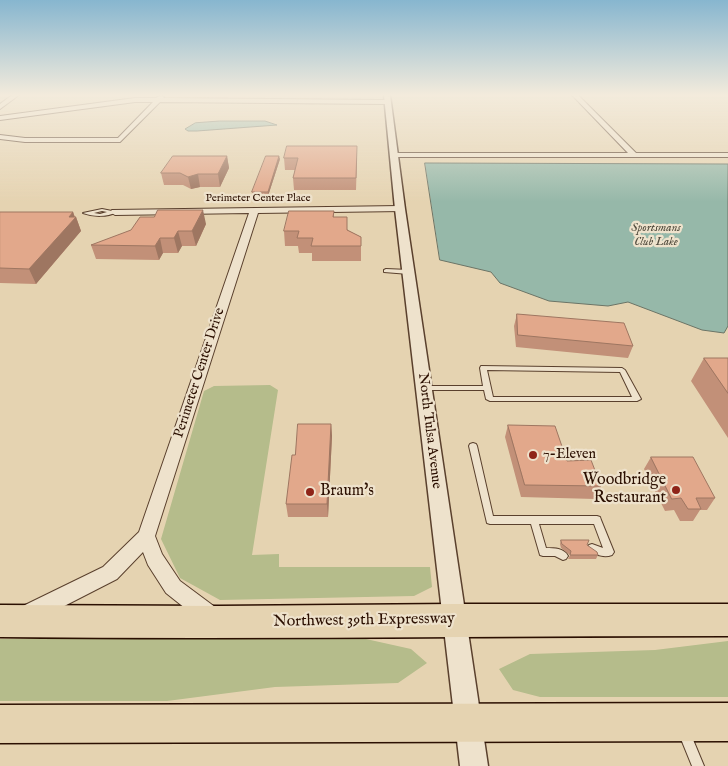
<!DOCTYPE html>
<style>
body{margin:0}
canvas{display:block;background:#e5d3b1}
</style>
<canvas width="728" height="766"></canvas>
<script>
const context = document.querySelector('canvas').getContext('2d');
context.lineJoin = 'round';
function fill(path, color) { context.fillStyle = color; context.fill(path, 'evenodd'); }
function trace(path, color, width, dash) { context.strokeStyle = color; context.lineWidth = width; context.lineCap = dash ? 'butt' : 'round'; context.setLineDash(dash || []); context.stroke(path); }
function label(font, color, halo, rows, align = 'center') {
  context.font = font + ' "IM FELL English",serif'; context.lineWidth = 4.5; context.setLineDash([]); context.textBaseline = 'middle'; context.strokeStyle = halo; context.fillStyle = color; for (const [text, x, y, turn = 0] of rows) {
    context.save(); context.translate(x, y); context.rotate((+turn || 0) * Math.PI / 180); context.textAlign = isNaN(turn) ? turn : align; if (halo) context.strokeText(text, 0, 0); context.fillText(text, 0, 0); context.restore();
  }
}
const green = new Path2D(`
 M270,385L278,390L252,555L279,554V567H430L432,587L414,596L220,600L180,578L161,539L204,391L214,386Z
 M0,639H366L411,649L427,663L398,683L275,687L167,701H0Z
 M728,641V697H540L513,690L499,669L530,654L655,650Z`);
const water = new Path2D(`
 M220,121H265L277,125L197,131H188L185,129L195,123Z
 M425,163L728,164V326L724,333L702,330L628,302L608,306L549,301L500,283L491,272L440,260Z`);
const service = new Path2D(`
 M102,209L117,212C107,217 94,217 83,213ZM102,211L107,212L100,214L94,213Z
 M386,269L409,270L412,272L409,274L384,272V270Z
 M481,366L622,368L625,370L641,399L637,401H490L486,399L484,390H424L421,388L424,386H483L480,368ZM487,370L620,372L632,397H493Z
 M473,443L476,444L477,446L493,516H597L600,517L601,520L614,552L612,555C604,558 597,555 589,551L587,548L589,545L592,544L603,548L594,524H539L546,548C554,548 564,548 568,556L566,559L563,560L555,556H543L540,555L531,524H490L487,523L469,446L470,444Z
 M685,728L689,730L704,766H692L679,734L681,730Z`);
const minor = new Path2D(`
 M12,95H19L0,109V104Z
 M161,95L164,97L163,98L387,100L390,102L387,104L160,102L120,142H25L0,139V135L25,138H118L153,102H135L0,120V116L135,98H156Z
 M572,95H578L636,153H728V157H394L390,155L394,153H628Z
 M400,206L403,207V211L258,213L155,536L162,554L180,581L219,610L222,617L219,624L212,627L205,624L166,593L148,565L143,552L117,579L37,620L30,623L23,620L20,613L23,606L103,567L139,532L249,213L115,215L110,212L112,210Z`);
const tertiary = new Path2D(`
 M384,95H390L405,209L488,766H460L395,209Z`);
const trunk = new Path2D(`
 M454,604H728V636C485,636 243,640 0,637V605L219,606Z
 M728,703V741L0,743V705Z`);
const wall = new Path2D(`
 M227,156L229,168L220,187H200L191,189L183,185H164L161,173Z
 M284,158H357L356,190H294L293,178L295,170H285Z
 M280,159L268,196H253L252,192Z
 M334,211V217L348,230L361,237V261H312V253H299L298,246H285L284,231Z
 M0,212H73L75,217H76L81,231L36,284L0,283Z
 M206,224L196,246H182L178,253H163L159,260L96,259L91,245Z
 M517,314L633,346L628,358L516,347L514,326Z
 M704,358H728V438L691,381Z
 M331,424L332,436L328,517H288L286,504L295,455Z
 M508,425L567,461L601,486L595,499L521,497L505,437Z
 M651,457L715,498L707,510H700L693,521H680L674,510L665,511L644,469Z
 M561,540L587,545L598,555L596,559H568L570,555L561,548L560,544Z`);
const shadedWall = new Path2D(`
 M227,156L229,168L220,187L218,174Z
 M279,156L280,159L268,196V192Z
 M198,174L200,187L191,189L188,177Z
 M203,210L206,224L196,246L192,231Z
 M73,212L75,218L76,217L81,231L36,284L29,269Z
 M178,231L182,246L178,253L174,238Z
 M160,238L163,253L159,260L155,246Z
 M331,424L332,436L328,517L327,504Z`);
const building = new Path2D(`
 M287,146H357L356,178H293L298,158H284Z
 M173,156H227L218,174H198L188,177L180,173H161Z
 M266,156H279L268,192H252Z
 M158,210H203L192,231H178L174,238H160L155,246L91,245L131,230L140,217H154Z
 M289,211H334L333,217H347V230L361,237V246H311L313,238H297L299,231H284Z
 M0,212H73L69,217H76L29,269L0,268Z
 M517,314L624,323L633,346L518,335Z
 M704,358H728V393Z
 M298,424H331L327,504H286L292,455H295Z
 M508,425L555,426L567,461L591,460L601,486L525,485Z
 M651,457H693L715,498H696L701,509H688L681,498L672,499Z
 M561,540H589L587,545L597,552L598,555H570L571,551L562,544Z`);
const markers = [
 [533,455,5,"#8f2418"],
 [676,490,5,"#8f2418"],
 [310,492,5,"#8f2418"]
];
const farStreetnames = [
 ["Perimeter Center Place",258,199]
];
const farWaternames = [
 ["Sportsmans",656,229],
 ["Club Lake",656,243]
];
const streetNames = [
 ["Perimeter Center Drive",200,373,-72],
 ["North Tulsa Avenue",429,431,83]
];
const poiNames = [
 ["7-Eleven",543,455]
];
const nearPoinames = [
 ["Woodbridge",666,481],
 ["Restaurant",666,499],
 ["Braum's",320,492,"left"]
];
const nearStreetnames = [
 ["Northwest 39th Expressway",364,621,-1]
];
fill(green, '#b5bc8b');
fill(water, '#96b8a9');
trace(water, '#6b7466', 1);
trace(service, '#5a402d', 2);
trace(minor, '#5a402d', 2);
trace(tertiary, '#5a402d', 3);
trace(trunk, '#2b0f01', 3);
fill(service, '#eee2cc');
fill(minor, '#eee2cc');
fill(tertiary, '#eee2cc');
fill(trunk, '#e5d3b1');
fill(wall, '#c29078');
fill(shadedWall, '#9e7661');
fill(building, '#e2a88b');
trace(building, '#9e7661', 1);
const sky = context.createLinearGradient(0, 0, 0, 202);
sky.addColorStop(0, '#87b6cf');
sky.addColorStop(0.47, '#f3ebdc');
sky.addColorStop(1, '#f3ebdc00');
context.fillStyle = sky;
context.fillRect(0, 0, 728, 202);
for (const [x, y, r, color] of markers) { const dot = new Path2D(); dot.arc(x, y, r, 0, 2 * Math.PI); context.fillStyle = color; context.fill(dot); trace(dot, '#eee2cc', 2); }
label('11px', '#2b0f01', '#eee2cc', farStreetnames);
label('italic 12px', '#504a3c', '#eee2cc', farWaternames);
label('14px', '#2b0f01', '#eee2cc', streetNames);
label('14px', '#2b0f01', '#eee2cc', poiNames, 'left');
label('16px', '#2b0f01', '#eee2cc', nearPoinames, 'right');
label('16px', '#2b0f01', '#eee2cc', nearStreetnames);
</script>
